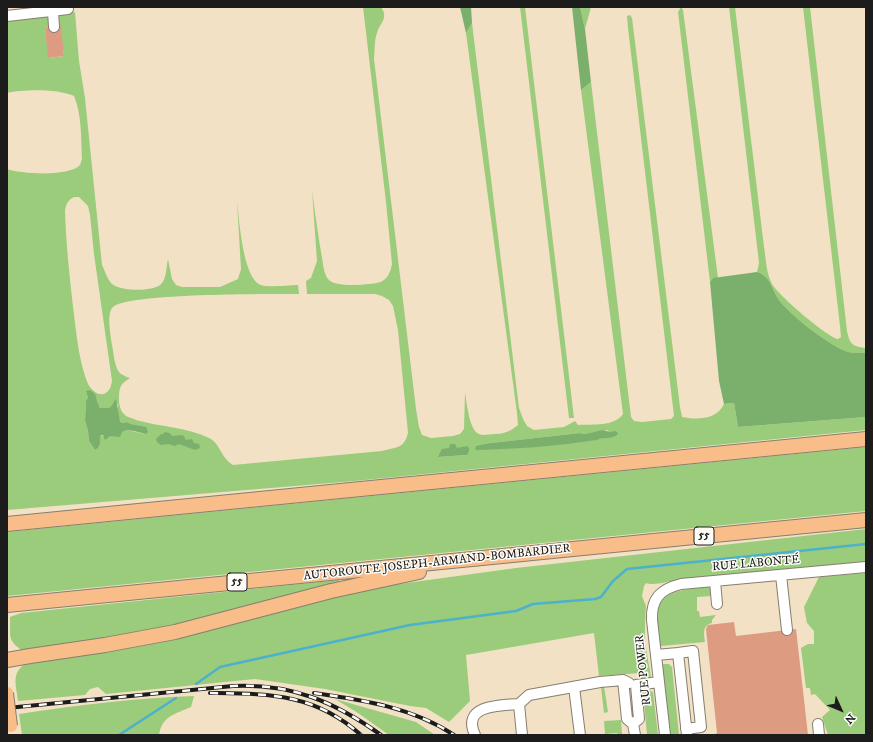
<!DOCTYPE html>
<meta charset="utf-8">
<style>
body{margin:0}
#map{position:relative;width:873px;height:742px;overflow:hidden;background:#f2e1c4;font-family:"IM FELL DW Pica",serif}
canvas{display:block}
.frame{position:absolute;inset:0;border:8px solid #1c1c1c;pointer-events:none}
.north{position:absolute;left:821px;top:690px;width:40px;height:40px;-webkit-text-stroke:3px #fdfcf7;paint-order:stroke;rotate:134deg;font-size:11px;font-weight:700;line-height:16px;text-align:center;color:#1c1c1c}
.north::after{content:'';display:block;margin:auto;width:14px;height:18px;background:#1c1c1c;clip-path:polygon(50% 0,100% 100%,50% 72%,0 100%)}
</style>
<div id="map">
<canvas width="873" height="742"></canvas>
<div class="frame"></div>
<div class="north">N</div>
</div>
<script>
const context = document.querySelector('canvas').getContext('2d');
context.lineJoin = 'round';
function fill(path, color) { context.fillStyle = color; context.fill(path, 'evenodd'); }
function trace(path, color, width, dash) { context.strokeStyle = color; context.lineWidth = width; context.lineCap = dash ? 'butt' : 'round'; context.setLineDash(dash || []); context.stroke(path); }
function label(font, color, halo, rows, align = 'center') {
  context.font = font + ' "IM FELL DW Pica",serif'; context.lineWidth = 3; context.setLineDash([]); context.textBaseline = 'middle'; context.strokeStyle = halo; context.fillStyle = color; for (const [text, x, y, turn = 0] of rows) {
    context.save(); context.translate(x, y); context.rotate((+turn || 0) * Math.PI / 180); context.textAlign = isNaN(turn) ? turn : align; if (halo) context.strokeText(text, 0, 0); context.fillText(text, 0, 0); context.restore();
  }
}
const green = new Path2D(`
 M363,7H381C389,19 380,22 377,33C374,41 375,51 374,59L416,409L419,427L422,435L431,438L453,436L460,434L464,429L465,393C467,403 469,430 479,434C483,436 490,434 495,434C504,434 511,431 518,425L517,413L466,33L472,23L519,408L523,419L527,426L534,430L564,427L575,421L578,425C593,424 614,427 623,414L581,90L591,82L631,417L634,421L642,422L671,419L674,416L628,28L627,16L630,15L632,18L680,407L682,417C696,420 717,420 724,404L734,403L738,427L866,417V430L355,481L7,510V169C21,174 69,177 80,165C81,163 81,161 82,159C81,139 82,115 74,96C59,89 24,89 7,93V20L75,12L79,61L85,98L102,265C105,271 107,279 112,284C120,291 151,292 160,285C167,280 166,267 168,259L172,279L176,285L182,287H220L238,279L241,269L237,201C239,218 243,279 261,285C268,288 289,285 298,285L299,294C271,294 128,293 113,307C106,313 111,337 112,345C114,354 114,368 121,374C124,376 127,377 130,378C120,384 119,388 119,398C119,404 120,411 125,415C128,418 133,418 136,420C160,427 186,427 209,438C220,443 221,458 233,465L382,451C396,447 404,449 408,433L398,330L393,306L389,300L382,296L375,294H307L306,281L311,278L317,261L312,190C315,213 318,235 322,258C323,264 324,274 328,279C334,287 359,285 369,284C384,283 389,279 392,264L386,202ZM60,26L64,56L49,58L45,28ZM74,197H79L88,206L90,215L94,254L112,381C111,385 111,389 107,392C100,398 92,391 88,384C79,362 77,338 74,315C70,280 66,245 65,211C66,204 68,200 74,197ZM88,397L97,399L98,403L100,408L109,409L118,404C117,410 118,419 122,423L127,422L145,434L127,430L110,436H99L95,450L89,441L88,431L85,421L86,401ZM607,430L615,437H601L597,440L491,443L580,433L585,434ZM449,448H461L467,455L439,457Z
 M520,7H525L574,418H569Z
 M580,7H591L585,29Z
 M681,7L683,10L718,278H713L710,282L678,12Z
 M729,7H735L764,247C766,259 766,273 772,284C778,295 827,337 838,339L841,337L840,326L803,7H810L847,331C850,345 852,346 866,348V353C860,353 853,353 848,352C830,346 790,315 779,300C772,290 771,276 757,272L759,263Z
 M866,447V511L7,596V532Z
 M866,529V562L679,580C671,581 652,586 646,583L644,586L642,596L646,606L645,622V642L651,677L649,679L642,680L640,673L599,676L594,633L466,655L470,701L449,722L426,708L410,706L325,689L255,679L106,694L98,687L90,689L85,695L18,701C16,683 10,671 30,661L187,635L334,597L392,585L516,568Z
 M866,573V735H828L822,717L830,710L815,694L811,695L810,688H806L801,648L808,644H814V631L807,623L804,607L819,577Z
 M339,580V585L145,634L23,651C6,640 11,635 10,617L21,613Z
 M711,587L712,596L697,597V611H699L700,617L716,615L712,620V623C702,626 704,633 705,642L661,646L659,645C658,635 655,623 656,614C660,588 691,589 711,587Z
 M662,664H669L672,667L679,735H670Z
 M604,686L608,712L604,713L601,687Z
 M643,690H648L653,692L658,735H647Z
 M194,696L191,707C175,714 162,716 159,735H22L19,714C77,705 135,698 194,696Z
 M335,699L416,722L435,735H389L358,713Z
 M621,720L622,735H618L617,733L605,734L604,721Z`);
const forest = new Path2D(`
 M460,7H471L472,23L466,33Z
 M572,7H580L585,29L591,82L581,90Z
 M757,272C771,276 772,290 779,300C790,315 830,346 848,352C853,353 860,353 866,353V417L738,427L734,403L724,404L719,381L710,282L713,278Z
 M90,390L95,394L98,403L100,408H109C113,406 113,402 116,399L120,421L122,423L127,422C132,426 140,425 146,427L148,432L146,434L134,431L127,430L122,432L120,437L110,436L105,440L103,435L100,436C100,442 101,446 95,450L89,441L88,431L85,421L86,401L88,397L86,391Z
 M603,430L610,432L615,431L618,433L617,435C611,440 604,436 597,440C557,446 517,449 477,450L475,449L476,446L491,443L580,433L585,434Z
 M165,432L170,433L172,436L183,435L186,440L192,439L194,443L199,444L200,448L195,450L179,444L175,446L168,444L161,445L157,442L156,439L161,434H163Z
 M450,444H455L457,448L467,446L469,448V451L467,455L438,457L442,449L449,448Z`);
const stream = new Path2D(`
 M196,684L220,667L410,625L516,611L533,604L595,599L601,597L613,581L627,569L866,544
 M119,735L176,698`);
const building = new Path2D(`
 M61,26L64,56L48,58L45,28Z
 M734,622L736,636L796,629L808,735H713L717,733L706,629L708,625Z`);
const minor = new Path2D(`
 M53,11L54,27
 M7,16L68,9
 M781,575L787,630
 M715,581L717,604
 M678,653L693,651L701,727L686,729
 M656,655L678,653L687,735
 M629,683L623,680L627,719L633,724
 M574,687L580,735
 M818,724L819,735
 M475,735C461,705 500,705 519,704
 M522,735L519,704L529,695L600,682L623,680
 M635,735L633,724L639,719L636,685L659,682
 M665,735L652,620C651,598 661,589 681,584L866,567`);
const highway = new Path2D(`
 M7,524L866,439
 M7,605L866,520
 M7,660L30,656L105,645L175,632L331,591L419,572`);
const rail = new Path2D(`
 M210,693C269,694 314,693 361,735
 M314,693C362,700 412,707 454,735
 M7,708L233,686C291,683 335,702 381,735`);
const majorBridge = new Path2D(`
 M7,693L11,726`);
const shields = [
 [704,536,20],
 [237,582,20]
];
const shieldNames = [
 ["55",704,536],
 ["55",237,582]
];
const streetNames = [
 ["AUTOROUTE JOSEPH-ARMAND-BOMBARDIER",437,563,-6],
 ["RUE LABONTÉ",756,564,-5],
 ["RUE POWER",644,670,-96]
];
fill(green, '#9acc7c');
fill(forest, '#7bb06c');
trace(stream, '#4db1cc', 2.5);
fill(building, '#dd9b82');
trace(minor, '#877e70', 12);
trace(highway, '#877e70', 16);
trace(minor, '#fff', 10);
trace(highway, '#f8bd88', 14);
trace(rail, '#1c1c1c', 4);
trace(rail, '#fdfcf7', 2.5, [8]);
trace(majorBridge, '#877e70', 14, []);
trace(majorBridge, '#f8bd88', 12);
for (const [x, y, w] of shields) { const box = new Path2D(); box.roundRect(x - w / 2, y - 9, w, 18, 3); context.fillStyle = '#fdfcf7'; context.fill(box); trace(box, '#1c1c1c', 1); }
label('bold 11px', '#1c1c1c', null, shieldNames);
label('12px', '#1c1c1c', '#fdfcf7', streetNames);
</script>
